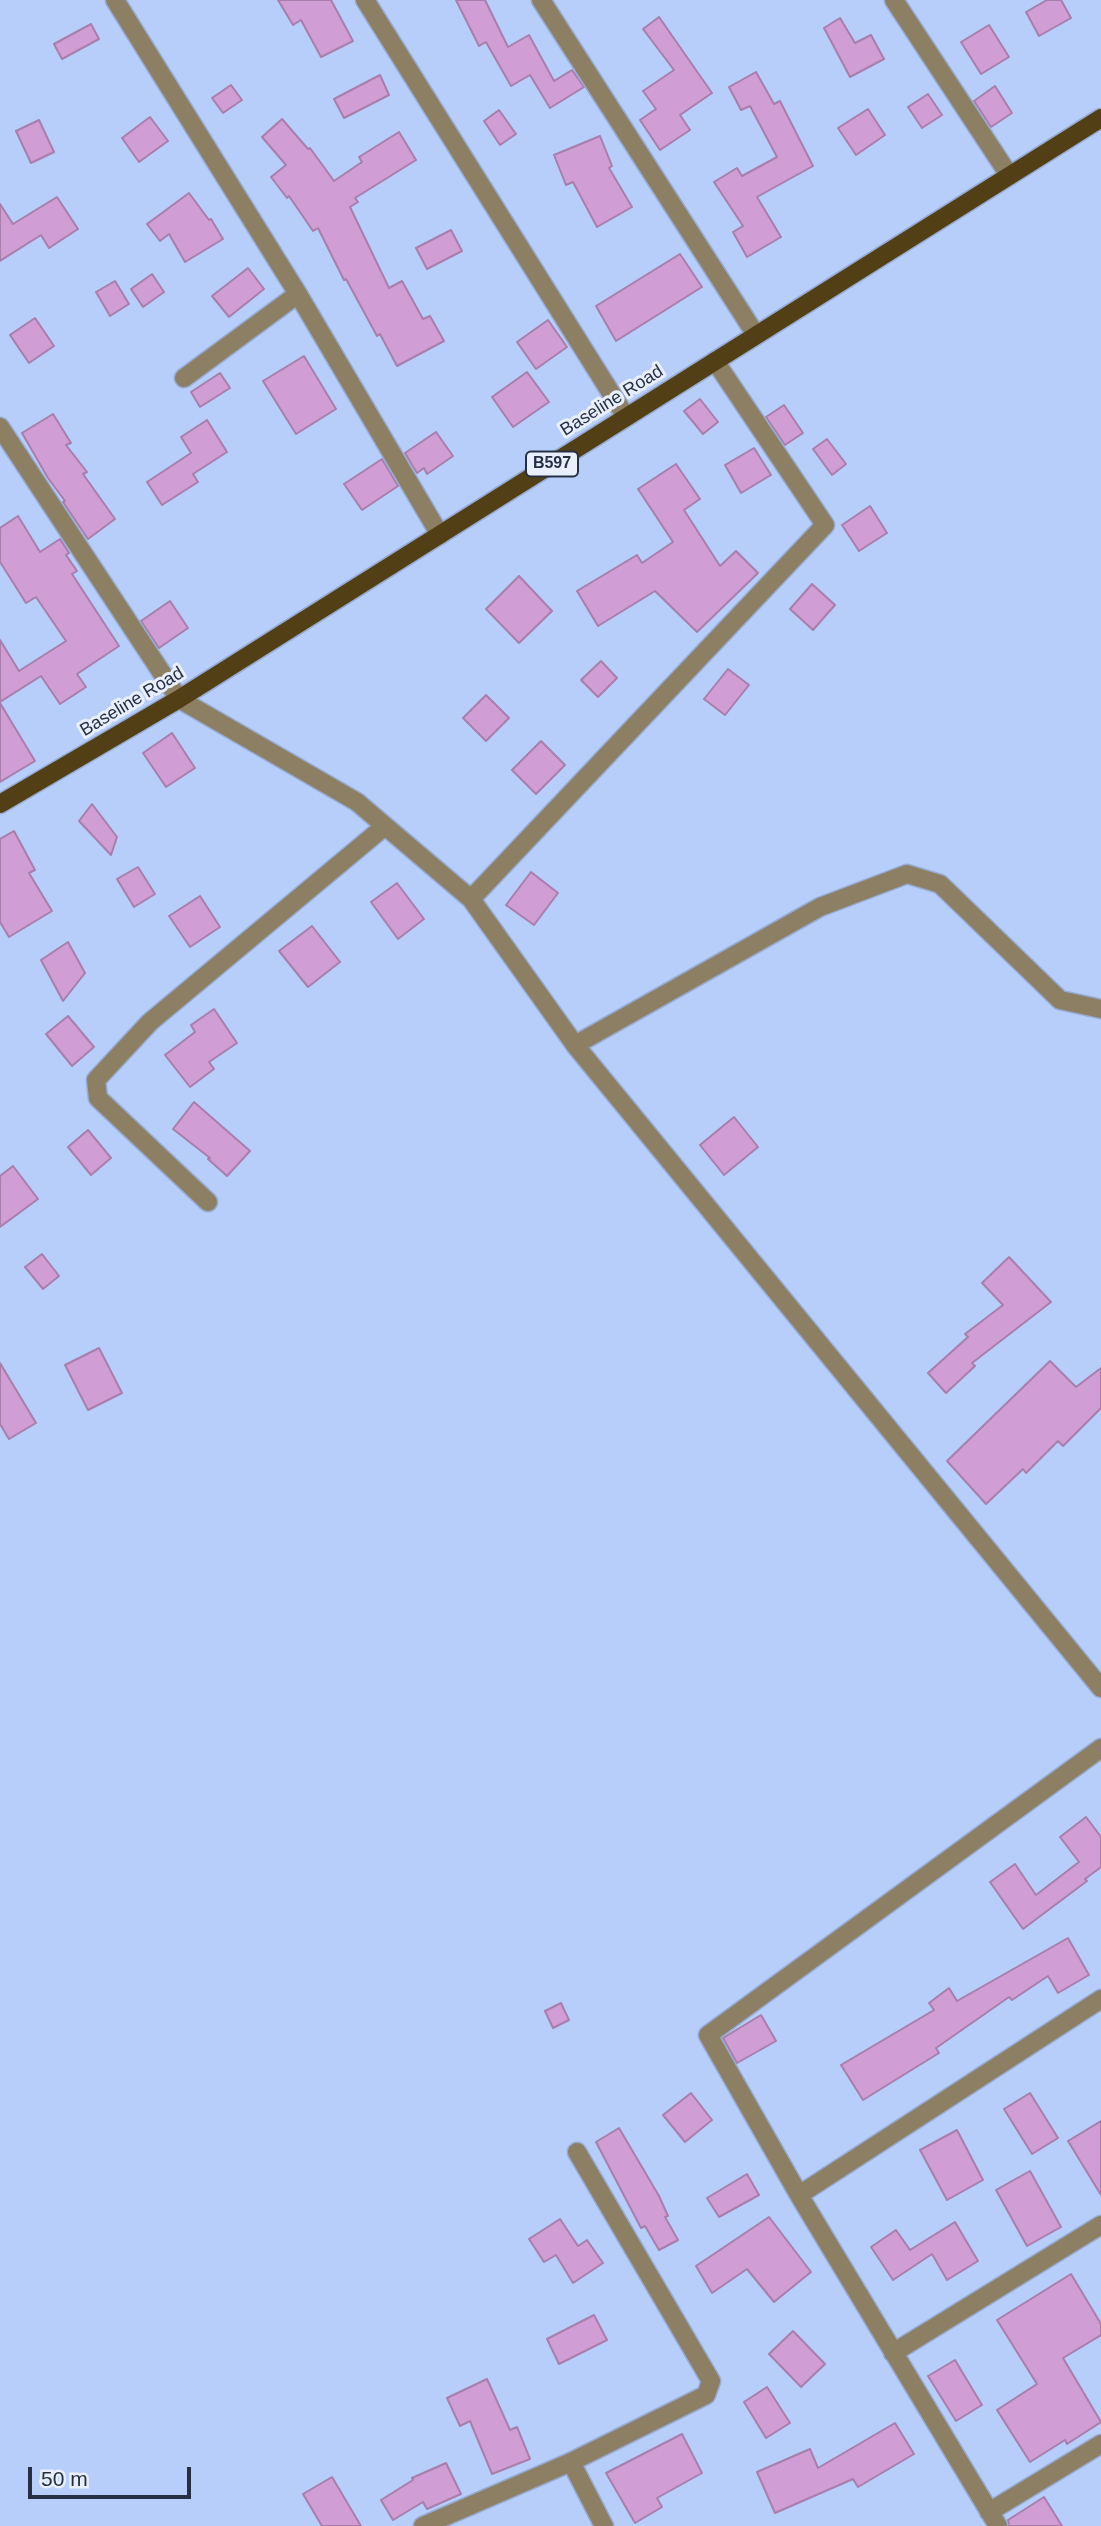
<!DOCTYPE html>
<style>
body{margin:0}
#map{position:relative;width:1101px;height:2526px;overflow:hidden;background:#b7cefa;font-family:Arial,sans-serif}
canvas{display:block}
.scale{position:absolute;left:28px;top:2467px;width:163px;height:32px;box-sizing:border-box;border:4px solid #253045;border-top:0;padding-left:9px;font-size:21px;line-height:24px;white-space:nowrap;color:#253045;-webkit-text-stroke:5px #e8eefa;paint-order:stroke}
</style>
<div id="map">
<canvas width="1101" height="2526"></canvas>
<div class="scale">50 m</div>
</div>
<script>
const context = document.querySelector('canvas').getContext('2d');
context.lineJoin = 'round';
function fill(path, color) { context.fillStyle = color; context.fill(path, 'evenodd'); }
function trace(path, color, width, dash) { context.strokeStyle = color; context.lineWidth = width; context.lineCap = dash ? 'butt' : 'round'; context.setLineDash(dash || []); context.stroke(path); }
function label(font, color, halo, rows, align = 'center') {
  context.font = font + ' Arial,sans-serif'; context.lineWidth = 6; context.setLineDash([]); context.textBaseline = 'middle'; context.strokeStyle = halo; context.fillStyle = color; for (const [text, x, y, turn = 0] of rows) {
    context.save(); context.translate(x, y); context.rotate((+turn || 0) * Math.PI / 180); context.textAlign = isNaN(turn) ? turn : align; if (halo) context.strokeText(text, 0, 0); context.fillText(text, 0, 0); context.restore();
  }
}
const building = new Path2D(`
 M278,0H331L353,41L321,57L301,20L293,25Z
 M456,0H485L508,47L529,35L554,81L572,70L584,87L550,108L530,75L511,86L486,42L479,46Z
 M1047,0H1061L1071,18L1039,36L1026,12Z
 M659,17L712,93L680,115L690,130L660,150L640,120L656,109L643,91L674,70L643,29Z
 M840,18L855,43L871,35L884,59L850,77L824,28Z
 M91,24L99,39L62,59L54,44Z
 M989,25L1009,57L981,74L961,42Z
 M756,72L774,104L780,101L813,166L757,197L781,237L747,257L733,232L743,226L714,182L737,168L742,176L777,157L750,106L741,110L729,87Z
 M380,75L389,95L344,118L334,99Z
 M231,85L242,100L223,113L212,98Z
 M995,86L1012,113L991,127L974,101Z
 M928,94L942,115L922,128L908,107Z
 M868,109L885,135L856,155L838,128Z
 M499,110L516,134L500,145L484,121Z
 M150,117L168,141L139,162L122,138Z
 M282,119L308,149L310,148L334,181L362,162L359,157L399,132L416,160L355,198L358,202L350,207L389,288L402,281L423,319L430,316L444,341L397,366L380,334L377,336L346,279L344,280L318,228L313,231L289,196L287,198L271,177L286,165L262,137Z
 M39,120L54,152L31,163L16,131Z
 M600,136L612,166L609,168L632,207L597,227L573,182L566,185L554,155Z
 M189,193L209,220L211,219L223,239L185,262L169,234L160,241L147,224Z
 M57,197L78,229L49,248L41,235L0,261V204L13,224Z
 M451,230L462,251L427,269L416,248Z
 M680,254L702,287L616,341L596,306Z
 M248,268L264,289L229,317L212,296Z
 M152,274L164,292L143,307L131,289Z
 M115,281L129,304L110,316L96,292Z
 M35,318L54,346L29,363L10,335Z
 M548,320L567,347L536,369L517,342Z
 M304,356L336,409L296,434L263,381Z
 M527,372L549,402L513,427L492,397Z
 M220,373L230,388L200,407L191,392Z
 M700,399L718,422L703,434L684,411Z
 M784,405L803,433L785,445L766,417Z
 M53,414L71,443L66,445L87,472L83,474L115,519L88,539L63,502L65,501L48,478L22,433Z
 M207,420L227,452L193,474L198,482L162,505L147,482L191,453L181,437Z
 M436,432L453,456L427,474L424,468L417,473L405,453Z
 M827,439L846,464L832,475L813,449Z
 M754,448L771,475L741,493L725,465Z
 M382,459L398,486L362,510L344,484Z
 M676,464L700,499L684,510L720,566L736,551L758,573L697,632L655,591L598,626L577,591L637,555L642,563L673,542L638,489Z
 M870,506L887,533L859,551L842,525Z
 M18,516L40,552L60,539L69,553L66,555L77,571L72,574L119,646L77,674L86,687L60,704L41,676L0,702V640L19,671L66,641L36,597L26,603L0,562V528Z
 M519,576L552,611L519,643L486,609Z
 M812,584L835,605L813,630L790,609Z
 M170,601L188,628L159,648L141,621Z
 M601,661L617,678L598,697L581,680Z
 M728,669L749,685L725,715L704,699Z
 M486,695L509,718L486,741L463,718Z
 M0,703L35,761L0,782Z
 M172,733L195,768L166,787L143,753Z
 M541,741L565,765L536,794L512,770Z
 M92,804L117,837L111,855L79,821Z
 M14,831L35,870L29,873L52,911L9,937L0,922V839Z
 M138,867L155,894L134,907L117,879Z
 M531,872L558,893L534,925L506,905Z
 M397,883L424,919L398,939L371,902Z
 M200,896L220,927L190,947L169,916Z
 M312,926L340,962L308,987L279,951Z
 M68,942L85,973L63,1001L41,960Z
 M214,1009L237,1043L209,1062L214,1069L190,1087L165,1055L195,1032L191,1025Z
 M68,1016L94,1047L72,1066L46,1034Z
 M194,1102L250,1151L227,1176L208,1159L210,1158L173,1129Z
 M734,1117L758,1147L724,1175L700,1145Z
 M88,1130L111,1158L91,1175L68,1147Z
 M13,1166L38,1199L0,1227V1176Z
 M42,1254L59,1276L43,1289L25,1267Z
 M1009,1257L1051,1302L972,1363L975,1366L946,1393L928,1373L968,1337L965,1334L1003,1305L982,1283Z
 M99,1348L122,1393L88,1410L65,1365Z
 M1050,1361L1076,1387L1101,1368V1408L1063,1446L1058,1441L1026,1473L1023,1469L986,1504L947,1461Z
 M0,1363L36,1423L9,1439L0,1424Z
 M1086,1817L1101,1837V1867L1085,1879L1087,1881L1023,1929L990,1882L1015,1864L1036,1895L1079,1862L1060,1837Z
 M1068,1938L1089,1975L1058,1993L1048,1976L1012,2000L1009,1997L936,2048L939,2053L863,2100L841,2065L934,2010L929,2003L949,1988L957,2001Z
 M561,2003L569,2020L553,2028L545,2011Z
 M761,2015L776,2041L737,2063L723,2038Z
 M691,2093L712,2120L685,2142L663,2115Z
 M1030,2093L1058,2138L1032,2154L1004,2109Z
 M1101,2121V2195L1068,2141Z
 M619,2128L659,2196L668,2216L665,2217L678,2240L659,2250L645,2226L641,2228L596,2142Z
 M957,2130L983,2180L947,2200L920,2150Z
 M1030,2171L1061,2227L1027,2246L996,2190Z
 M747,2174L759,2195L719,2217L707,2198Z
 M769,2217L811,2272L774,2302L747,2269L712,2293L696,2266Z
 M560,2219L578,2246L587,2240L603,2263L573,2283L556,2255L544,2262L529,2239Z
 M955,2222L978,2261L947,2280L932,2254L893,2280L871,2247L896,2230L910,2250Z
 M1071,2274L1101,2324V2335L1063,2358L1101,2422L1067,2444L1065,2440L1030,2462L997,2410L1037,2384L997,2320Z
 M594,2315L607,2340L559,2364L547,2339Z
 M793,2331L825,2364L801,2387L769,2354Z
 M955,2360L982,2405L956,2421L928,2376Z
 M487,2379L510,2430L517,2427L530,2459L492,2474L470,2421L460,2426L447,2398Z
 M767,2387L790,2423L766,2438L744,2402Z
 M895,2423L914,2454L858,2487L853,2479L775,2513L757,2472L810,2449L818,2468Z
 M682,2434L702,2473L657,2498L662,2507L635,2523L606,2473Z
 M446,2463L461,2494L427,2509L423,2502L393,2520L381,2500L413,2480L412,2478Z
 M332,2477L361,2526H322L303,2494Z
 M1044,2497L1062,2526H1009L1008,2520Z`);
const minor = new Path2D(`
 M115,0L298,294L440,535
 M365,0L626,417
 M541,0L756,335
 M894,0L1009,175
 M184,378L298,294
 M0,427L179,699L357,802L471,899L575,1045L1101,1688
 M471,899L825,525L715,361
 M575,1045L820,907L907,874L940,884L1060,1000L1101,1009
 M208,1202L98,1098L96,1080L150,1022L385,826
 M799,2195L1101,1999
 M893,2353L1101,2225
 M571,2462L604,2526
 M989,2512L1101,2444
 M423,2526L571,2462L706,2395L711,2381L577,2152
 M998,2526L799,2195L708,2035L1101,1748`);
const major = new Path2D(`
 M0,804L179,699L1101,118`);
const shields = [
 [552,464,52]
];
const shieldNames = [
 ["B597",552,464]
];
const streetNames = [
 ["Baseline Road",612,401,-32],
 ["Baseline Road",132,702,-31]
];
fill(building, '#d09ed5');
trace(building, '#a87eac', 2);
trace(minor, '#97abd2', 21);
trace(major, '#97abd2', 21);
trace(minor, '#8d7f64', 18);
trace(major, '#533f15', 18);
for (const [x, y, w] of shields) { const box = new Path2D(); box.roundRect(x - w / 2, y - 12.5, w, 25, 5); context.fillStyle = '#e8eefa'; context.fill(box); trace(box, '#253045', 2); }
label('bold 16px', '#253045', null, shieldNames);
label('18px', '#253045', '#e8eefa', streetNames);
</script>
